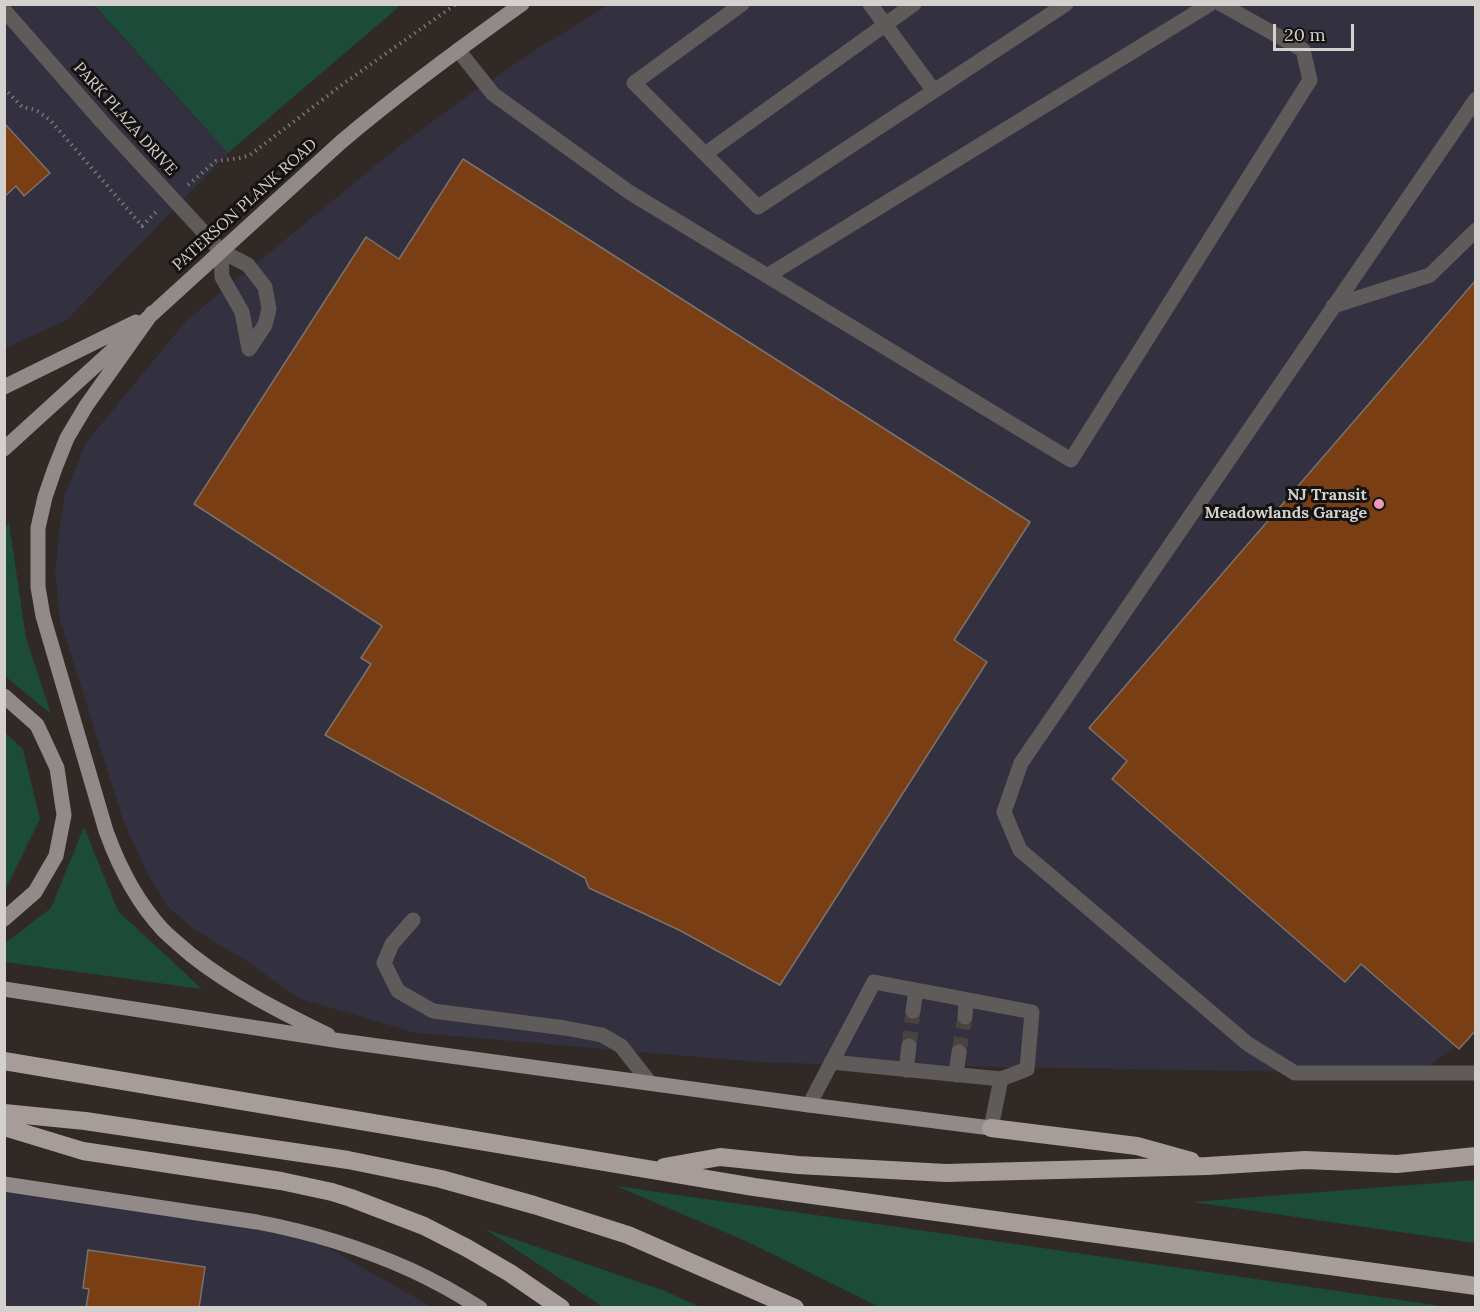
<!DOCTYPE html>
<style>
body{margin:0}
#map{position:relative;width:1480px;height:1312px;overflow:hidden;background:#302926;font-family:Lora,serif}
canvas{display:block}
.frame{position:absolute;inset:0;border:6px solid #d4d0ce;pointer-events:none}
.scale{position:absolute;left:1273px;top:24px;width:81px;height:27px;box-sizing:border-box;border:3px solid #d4d0ce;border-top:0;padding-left:8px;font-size:18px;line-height:21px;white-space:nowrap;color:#d4d0ce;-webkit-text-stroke:4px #151311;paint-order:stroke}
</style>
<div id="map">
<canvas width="1480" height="1312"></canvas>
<div class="frame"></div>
<div class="scale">20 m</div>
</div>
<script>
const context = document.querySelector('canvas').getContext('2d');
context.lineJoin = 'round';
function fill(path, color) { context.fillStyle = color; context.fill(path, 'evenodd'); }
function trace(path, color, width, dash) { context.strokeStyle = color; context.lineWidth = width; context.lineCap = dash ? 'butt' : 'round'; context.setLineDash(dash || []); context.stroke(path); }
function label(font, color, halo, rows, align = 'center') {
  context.font = font + ' Lora,serif'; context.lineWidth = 6; context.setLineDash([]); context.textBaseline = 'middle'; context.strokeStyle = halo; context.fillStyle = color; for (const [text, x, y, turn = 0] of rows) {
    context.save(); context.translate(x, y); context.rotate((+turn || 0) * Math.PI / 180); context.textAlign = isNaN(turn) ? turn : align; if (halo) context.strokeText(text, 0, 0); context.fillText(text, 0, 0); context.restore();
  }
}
const commercial = new Path2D(`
 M4,5H93L228,153L67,320L5,348Z
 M608,5H1474L1476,8L1475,1029L1420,1074L770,1063L416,1033L298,998L245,960L192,928L166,905L147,873L123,820L60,620L55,572L60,525L65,494L85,444L186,321L403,143L466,97L537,49Z
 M5,1184L296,1230L432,1307L5,1308Z`);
const green = new Path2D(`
 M94,5H401L228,153Z
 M9,523L26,638L51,714L5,676L4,528Z
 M5,733L23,749L40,819L5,890Z
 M84,827L118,911L202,989L5,962V943L51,908Z
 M1475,1180V1243L1193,1202Z
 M616,1186L1448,1307H879L748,1242Z
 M485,1229L665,1291L700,1307H603Z`);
const building = new Path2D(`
 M4,123L50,173L24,196L16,186L4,197Z
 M463,159L1030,522L954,640L987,662L780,985L679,930L589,888L585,878L325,735L371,664L361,658L382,626L194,504L366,237L399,259Z
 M1476,280V1030L1459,1049L1361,964L1345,982L1112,779L1127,761L1089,728Z
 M88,1250L205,1267L199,1308H86L89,1289L83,1288Z`);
const minorTunnel = new Path2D(`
 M909,1046L913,1011
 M959,1052L965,1017`);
const path = new Path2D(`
 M4,88L22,107L36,110L50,120L142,226L157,211
 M188,185L216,161L240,158L250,155L343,84L456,4`);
const minor = new Path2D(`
 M742,4L634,83L758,207L1066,4
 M870,4L934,91
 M4,10L103,123L221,251L248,265L265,287L269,309L265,325L249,349
 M458,50L493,94L629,192L1071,460L1310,80L1303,50L1221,4
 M1476,99L1021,763L1004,812L1020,850L1248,1044L1295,1073H1476
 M705,154L914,4
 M221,251L222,277L242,312L249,349
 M767,276L1210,4
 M1333,306L1430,275L1476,230
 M413,920L392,944L384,963L398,991L433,1011L565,1028L602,1035L621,1046L650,1083
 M913,1011L916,990
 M965,1017L966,1000
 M831,1062L1001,1079
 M906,1070L909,1046
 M956,1075L959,1052
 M809,1105L874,982L1032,1012L1027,1069L1001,1079L991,1128`);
const major = new Path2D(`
 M152,313L86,406L67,438L55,468L45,497L38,528V587L43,616L106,831C119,867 136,901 163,930C171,938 181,946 190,954C233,988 279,1011 328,1035
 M4,387L136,322
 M4,449L341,142C399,93 460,48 522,4
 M4,696L37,725L57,768L64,815L56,856L35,892L4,919
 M4,989L341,1041L809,1105L991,1128
 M4,1184L257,1222C310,1232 362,1248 411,1270C435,1281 458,1294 480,1308`);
const highway = new Path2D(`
 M4,1061L754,1187L1476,1286
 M4,1113L85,1121L348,1160L441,1179L534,1205L628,1235L795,1308
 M4,1127L83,1151L281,1181L332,1192L351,1198L424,1226L467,1248L510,1273L561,1308
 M991,1128L1137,1146L1191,1161
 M664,1167L720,1157L798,1165L946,1173L1207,1166L1305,1160L1397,1164L1476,1156`);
const markers = [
 [1379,504,6,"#f09ab7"]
];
const streetNames = [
 ["PARK PLAZA DRIVE",125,119,48],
 ["PATERSON PLANK ROAD",245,205,-42]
];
const poiNames = [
 ["NJ Transit",1367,495],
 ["Meadowlands Garage",1367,513]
];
fill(commercial, '#333040');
fill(green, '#1c4c39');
fill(building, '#7a3e14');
trace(building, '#79726e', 1.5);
trace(minorTunnel, '#49423f', 15, [15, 8]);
trace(path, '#7b7573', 4, [1.5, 4.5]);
trace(minor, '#5f5b5a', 15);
trace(major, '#928a89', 15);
trace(highway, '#a69d9b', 18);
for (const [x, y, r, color] of markers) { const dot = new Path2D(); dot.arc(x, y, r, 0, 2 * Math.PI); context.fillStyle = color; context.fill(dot); trace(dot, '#151311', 2); }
label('16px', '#d4d0ce', '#151311', streetNames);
label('bold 16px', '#d4d0ce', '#151311', poiNames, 'right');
</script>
